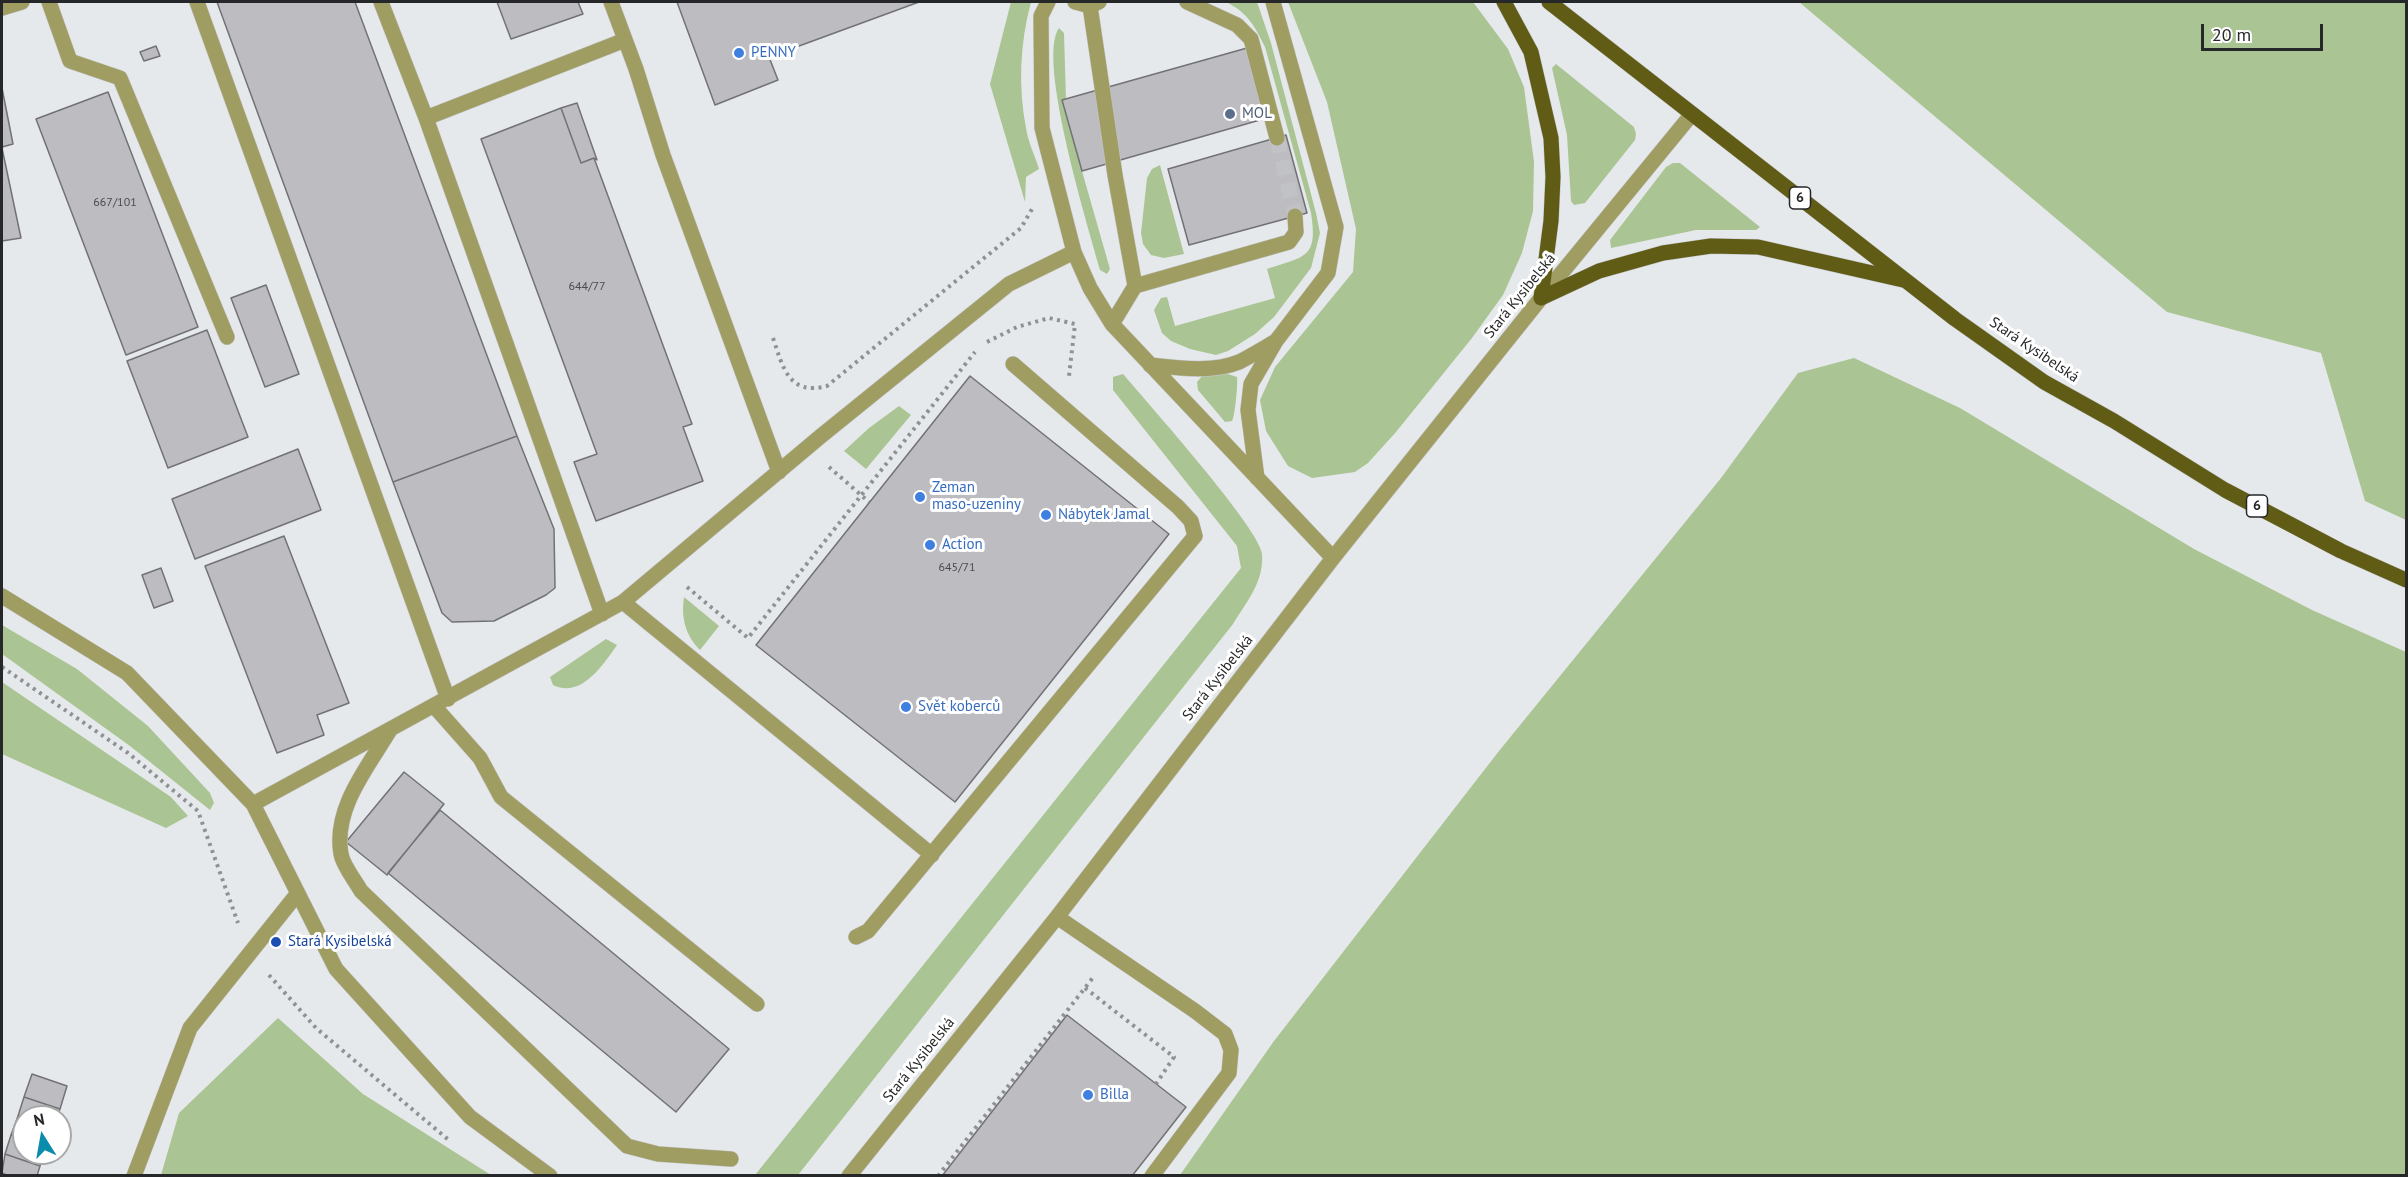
<!DOCTYPE html>
<meta charset="utf-8">
<style>
body{margin:0}
#map{position:relative;width:2408px;height:1177px;overflow:hidden;background:#e6e9ec;font-family:"PT Sans",sans-serif}
canvas{display:block}
.frame{position:absolute;inset:0;border:3px solid #262728;pointer-events:none}
.north{position:absolute;left:12px;top:1105px;width:60px;height:60px;box-sizing:border-box;background:#fff;border:2px solid #a8a9a9;border-radius:50%;rotate:349deg;font-size:16px;font-weight:700;line-height:24px;text-align:center;color:#262728}
.north::after{content:'';display:block;margin:auto;width:21px;height:27px;background:#0b8cac;clip-path:polygon(50% 0,100% 100%,50% 72%,0 100%)}
.scale{position:absolute;left:2201px;top:24px;width:122px;height:27px;box-sizing:border-box;border:3px solid #262728;border-top:0;padding-left:8px;font-size:18px;line-height:21px;white-space:nowrap;color:#262728;-webkit-text-stroke:4px #fff;paint-order:stroke}
</style>
<div id="map">
<canvas width="2408" height="1177"></canvas>
<div class="frame"></div>
<div class="north">N</div>
<div class="scale">20 m</div>
</div>
<script>
const context = document.querySelector('canvas').getContext('2d');
context.lineJoin = 'round';
function fill(path, color) { context.fillStyle = color; context.fill(path, 'evenodd'); }
function trace(path, color, width, dash) { context.strokeStyle = color; context.lineWidth = width; context.lineCap = dash ? 'butt' : 'round'; context.setLineDash(dash || []); context.stroke(path); }
function label(font, color, halo, rows, align = 'center') {
  context.font = font + ' "PT Sans",sans-serif'; context.lineWidth = 6; context.setLineDash([]); context.textBaseline = 'middle'; context.strokeStyle = halo; context.fillStyle = color; for (const [text, x, y, turn = 0] of rows) {
    context.save(); context.translate(x, y); context.rotate((+turn || 0) * Math.PI / 180); context.textAlign = isNaN(turn) ? turn : align; if (halo) context.strokeText(text, 0, 0); context.fillText(text, 0, 0); context.restore();
  }
}
const green = new Path2D(`
 M1011,2H1031C1020,43 1018,86 1026,128C1028,142 1035,156 1039,169L1026,177L1025,202L990,84Z
 M1226,2H1257L1271,43L1316,213L1320,233L1311,268L1274,317L1255,334L1228,351L1216,355L1190,349L1171,341L1162,333L1154,310L1161,298L1167,297L1175,326L1275,298L1267,269C1306,256 1318,258 1311,213L1265,47C1254,25 1248,13 1226,2Z
 M1288,2H1473L1508,49L1524,87L1534,162L1533,211L1522,253L1503,295L1472,338L1396,432L1368,463L1355,472L1312,478L1288,466L1266,431L1260,400L1275,367L1353,272L1356,229L1327,102Z
 M1799,2H2406V520L2365,501L2321,353L2167,312Z
 M1059,28L1064,33L1066,100L1082,171L1110,269L1107,274L1100,270C1089,229 1036,59 1059,28Z
 M1556,64L1634,127L1636,134L1635,140L1585,203L1574,205L1571,201L1567,135L1552,68Z
 M1673,163H1680L1760,227L1756,230H1696L1611,248L1610,240L1666,167Z
 M1160,165L1184,254L1164,258L1151,255L1143,244L1141,233L1147,178L1152,169Z
 M1854,358L1960,408L2194,549L2312,610L2406,652V1175H1180L1274,1041L1499,751L1721,478L1798,373Z
 M1123,374C1146,401 1261,530 1262,554C1264,582 1247,601 1233,624L798,1175H755L1241,568L1237,546L1113,390V377Z
 M1228,374L1237,377C1238,383 1235,417 1232,421L1225,422L1198,390L1197,382L1203,375Z
 M899,406L911,415L866,469L844,451L869,428Z
 M684,597L719,626L700,650C685,635 681,617 684,597Z
 M2,625L77,669L148,726L210,793L214,803L210,810L130,746L2,654Z
 M606,639L617,645C603,665 581,699 553,685L550,677Z
 M2,682L171,797L188,816L166,828L2,754Z
 M278,1018L363,1094L491,1175H161L179,1113Z`);
const building = new Path2D(`
 M217,2H355L517,436L393,482Z
 M497,2H578L583,14L511,39Z
 M677,2H919L769,57L778,80L715,105Z
 M156,46L160,56L144,61L140,52Z
 M1247,48L1267,118L1082,171L1062,100Z
 M2,88L13,144L2,147Z
 M108,92L198,327L126,355L36,119Z
 M577,103L597,160L594,158L581,163L561,108Z
 M561,108L581,163L594,158L692,424L683,427L703,481L596,521L574,462L597,454L481,139Z
 M1286,135L1307,213L1189,245L1168,169Z
 M2,148L21,238L2,241Z
 M266,285L299,374L265,387L231,298Z
 M207,330L248,437L168,468L127,361Z
 M970,376L1169,534L955,802L756,645Z
 M517,436L554,529L555,588L546,595L494,621L452,622L442,613L393,482Z
 M298,449L321,510L195,559L172,499Z
 M284,536L349,703L317,715L324,735L277,753L205,566Z
 M161,568L173,601L154,608L142,575Z
 M404,772L444,804L387,875L346,842Z
 M440,810L729,1049L676,1112L388,873Z
 M1067,1015L1186,1107L1132,1176H942Z
 M32,1074L67,1086L60,1109L24,1097Z
 M24,1097L60,1109L57,1117L24,1118L18,1116Z
 M18,1116L24,1118V1140L11,1135Z
 M11,1135L24,1140V1153H45L40,1166L5,1154Z
 M5,1154L40,1166L37,1176H9L2,1173Z`);
const minorTunnel = new Path2D(`
 M1277,138L1295,216`);
const path = new Path2D(`
 M773,338C783,368 789,396 827,386L1021,228L1032,209
 M987,342L1017,327L1049,318L1075,324L1069,376
 M829,467L869,502
 M687,587L748,638L975,352
 M2,667L128,753L198,811L238,923
 M269,975L316,1028L451,1142
 M1085,988L1174,1057L1156,1084
 M938,1176L1095,975`);
const minor = new Path2D(`
 M49,2L70,61L120,78L227,337
 M197,2L448,699
 M381,2L426,118
 M611,2L636,69L663,155L779,472
 M1048,2L1041,16L1042,128L1074,252L1090,288L1112,324L1333,558
 M1075,2L1090,6L1099,2
 M1187,2L1237,25L1251,39L1277,138
 M1090,6L1115,175L1135,286L1112,324
 M2,8L22,2
 M1135,286L1289,242L1296,232L1295,216
 M1150,365C1178,368 1212,373 1239,362C1251,356 1264,348 1276,341
 M1257,478L1248,410L1251,384L1276,341L1328,273L1336,227L1273,2
 M2,596L127,673L253,804L336,969L470,1117L550,1176
 M623,602L932,855
 M602,614L426,118L625,40
 M434,706L480,758L501,797L757,1004
 M390,730C368,767 333,808 341,854C343,866 355,880 361,891L627,1146L658,1154L731,1159
 M253,804L623,602L821,436L1009,284L1074,252
 M1057,917L1195,1011L1225,1034L1231,1050L1229,1073L1152,1176
 M856,937L868,931L1195,536L1191,521L1178,507L1013,364
 M134,1176L190,1028L298,893
 M849,1176L1057,917L1333,558L1541,298L1692,114`);
const major = new Path2D(`
 M1504,2L1531,52L1551,138L1553,177L1551,221L1541,298
 M1549,2L1955,319L2044,382L2114,421L2225,490L2341,551L2406,580
 M1541,298L1599,271L1663,253L1711,246L1758,247L1903,280`);
const markers = [
 [739,53,6,"#3f7fe0"],
 [1230,114,6,"#5c6f8a"],
 [920,497,6,"#3f7fe0"],
 [1046,515,6,"#3f7fe0"],
 [930,545,6,"#3f7fe0"],
 [906,707,6,"#3f7fe0"],
 [276,942,6,"#1a4fb4"],
 [1088,1095,6,"#3f7fe0"]
];
const numberNames = [
 ["667/101",115,203],
 ["644/77",587,287],
 ["645/71",957,568]
];
const shields = [
 [1800,198,21],
 [2257,506,21]
];
const shieldNames = [
 ["6",1800,198],
 ["6",2257,506]
];
const shopNames = [
 ["PENNY",751,53],
 ["Zeman",932,488],
 ["maso-uzeniny",932,505],
 ["Nábytek Jamal",1058,515],
 ["Action",942,545],
 ["Svět koberců",918,707],
 ["Billa",1100,1095]
];
const serviceNames = [
 ["MOL",1242,114]
];
const streetNames = [
 ["Stará Kysibelská",1520,296,-51],
 ["Stará Kysibelská",2034,350,34],
 ["Stará Kysibelská",1218,678,-52],
 ["Stará Kysibelská",919,1060,-51]
];
const transitNames = [
 ["Stará Kysibelská",288,942]
];
fill(green, '#aac494');
fill(building, '#bdbdc1');
trace(building, '#727276', 1.5);
trace(minorTunnel, '#c0c2c5', 15, [15, 8]);
trace(minor, '#c3c6c9', 16);
trace(major, '#c3c6c9', 16);
trace(path, '#8f9193', 4, [3, 4.5]);
trace(minor, '#a09d63', 15);
trace(major, '#605b15', 15);
for (const [x, y, r, color] of markers) { const dot = new Path2D(); dot.arc(x, y, r, 0, 2 * Math.PI); context.fillStyle = color; context.fill(dot); trace(dot, '#fff', 2); }
label('12px', '#4c4c4e', null, numberNames);
for (const [x, y, w] of shields) { const box = new Path2D(); box.roundRect(x - w / 2, y - 11, w, 22, 4.5); context.fillStyle = '#fff'; context.fill(box); trace(box, '#262728', 1.5); }
label('bold 14px', '#262728', null, shieldNames);
label('15px', '#366cbe', '#fff', shopNames, 'left');
label('15px', '#4e5e75', '#fff', serviceNames, 'left');
label('15px', '#262728', '#fff', streetNames);
label('15px', '#164399', '#fff', transitNames, 'left');
</script>
